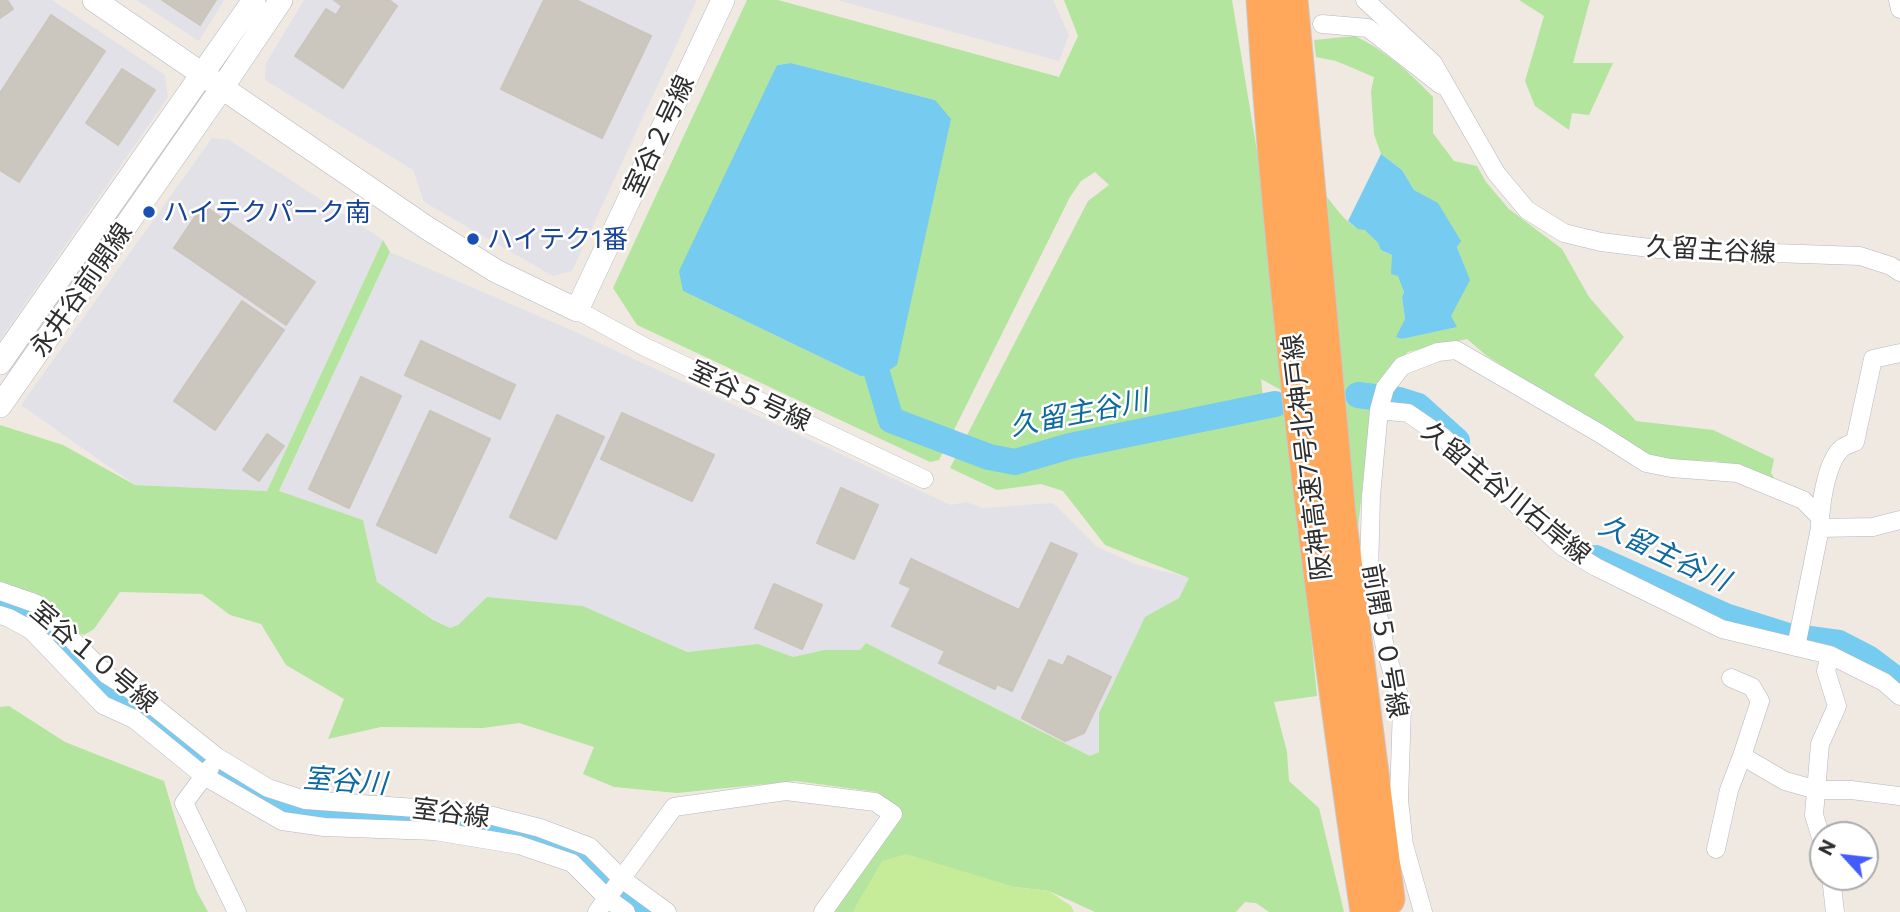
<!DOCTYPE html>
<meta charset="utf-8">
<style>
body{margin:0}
#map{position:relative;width:1900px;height:912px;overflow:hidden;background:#efe9e1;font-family:Commissioner,sans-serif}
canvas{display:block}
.north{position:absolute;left:1809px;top:821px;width:70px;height:70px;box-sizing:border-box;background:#fff;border:2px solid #ababab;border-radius:50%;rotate:297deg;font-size:19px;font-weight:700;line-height:28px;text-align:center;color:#2e2e2e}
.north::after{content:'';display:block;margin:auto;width:24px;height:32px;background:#425dfb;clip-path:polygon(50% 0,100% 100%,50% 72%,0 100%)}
</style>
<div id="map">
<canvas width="1900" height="912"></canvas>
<div class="north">N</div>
</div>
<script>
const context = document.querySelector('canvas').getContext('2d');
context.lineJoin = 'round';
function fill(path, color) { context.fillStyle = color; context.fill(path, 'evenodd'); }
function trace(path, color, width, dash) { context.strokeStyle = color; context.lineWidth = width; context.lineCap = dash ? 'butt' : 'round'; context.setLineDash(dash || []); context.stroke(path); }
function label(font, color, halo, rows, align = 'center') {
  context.font = font + ' Commissioner,"Noto Sans JP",sans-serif'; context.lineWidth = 5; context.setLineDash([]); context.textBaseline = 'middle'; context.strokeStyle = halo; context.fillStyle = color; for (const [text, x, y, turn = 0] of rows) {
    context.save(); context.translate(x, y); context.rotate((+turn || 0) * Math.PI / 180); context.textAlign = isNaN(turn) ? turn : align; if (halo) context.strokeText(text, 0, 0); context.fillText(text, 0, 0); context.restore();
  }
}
const industrial = new Path2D(`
 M0,0H52L165,75L168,97L0,340Z
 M136,0H224L199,41Z
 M304,0H697L572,271L553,276L424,202L413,170L265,80L266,63Z
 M837,0H1053L1069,35L1059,61Z
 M212,138L229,140L383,240L267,491L135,485L21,405Z
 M390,252L571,330L951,505L966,502L983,508L1053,503L1097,547L1135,564L1190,578L1179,598L1145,618L1099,713V752L1090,756L866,643L860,650H824L793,657L758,644L687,652L583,606L488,597L458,625L450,628L433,620L377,582L363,520L279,492Z`);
const green = new Path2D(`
 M747,0H778L1059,77L1078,36L1064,0H1232L1260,169L1283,380L1281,390L1261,379L1263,397L1182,411L1015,452L1003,453L990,448L981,463L1014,468L1288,407L1317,696L1274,702L1287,752L1289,781L1319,808L1344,912H1269L1256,903L1245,902L1236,912H1095L1049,891L1015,887L857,904L854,912H832L902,810L876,792L796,781L677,793L614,787L583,774L594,747L519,723L483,728L381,727L328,739L344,699L286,665L261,624L230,615L202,594L120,592L94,629L84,635L74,631L36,593L0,585V425L63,445L135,485L267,491L383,240L390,252L279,491L363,520L377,582L433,620L450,628L458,625L487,597L583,606L687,652L758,644L793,657L824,650H860L866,643L1090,756L1099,752V713L1145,617L1179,598L1189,578L1105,545L1063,491L1041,484L997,490L950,468L1088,201L1109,185L1095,172L1081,181L1070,197L939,460L930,462L637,325L613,288ZM791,63L935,100L882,375L860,376L683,291L777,65Z
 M1519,0H1590L1573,63H1613L1589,115L1572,113L1569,130L1535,106L1525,81L1544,16Z
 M1355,36C1385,50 1410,73 1433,97V133L1454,161L1477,166L1486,182L1509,209L1562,249L1589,297L1624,337L1594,375L1636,421L1713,430L1774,459L1771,473L1777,482L1759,472L1715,461L1651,460L1487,356L1467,339L1408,352L1373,387L1355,557L1327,197C1337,209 1349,229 1365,229L1378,243L1381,250L1392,255L1404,292L1402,297L1405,319L1397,337L1402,339L1456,327L1450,316L1469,279L1457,246L1460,240L1438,204L1414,190L1402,170L1381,154L1374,134L1371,92L1374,77L1336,61L1316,57L1314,40Z
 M9,706L65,742L164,781L196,890L208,912H0V707Z`);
const pitch = new Path2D(`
 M906,854L1015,887L1049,891L1071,906L1074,912H854L857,904L882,861Z`);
const water = new Path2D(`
 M791,63L935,100L951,119L897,365L882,375L860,376L683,291L679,271L777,65Z
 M1381,154L1402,170L1414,190L1438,203L1461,241L1457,247L1470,280L1451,316L1457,327L1402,339L1396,337L1405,319L1402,297L1404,292L1398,276L1391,274L1392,255L1381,250L1378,243L1365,230L1358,229L1348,221Z`);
const river = new Path2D(`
 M869,346L891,420L989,457L1015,462L1070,446L1275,404
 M1358,395L1399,400L1418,406L1457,441
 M1596,558L1728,617L1788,636L1839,643L1868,658L1900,682
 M0,604L32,614L95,678L139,709L198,760L274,804L309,816H399L455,822L520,835L579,857L646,912`);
const building = new Path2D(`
 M0,0H7L13,9L0,18Z
 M162,0H216L200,25Z
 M334,0H389L397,6L343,88L295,56L326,9L336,15L342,6Z
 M544,0H576L651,36L602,138L501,89Z
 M51,15L105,51L19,182L0,170V93Z
 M122,69L155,90L118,145L86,123Z
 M203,205L315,282L286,325L174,248Z
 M242,301L284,330L215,430L174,401Z
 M421,341L515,385L500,419L405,375Z
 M361,377L401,396L349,508L309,489Z
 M430,411L490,439L436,553L377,525Z
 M622,413L714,455L692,501L601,459Z
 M557,415L604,437L556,539L510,517Z
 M267,434L284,446L259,481L243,470Z
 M841,488L878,505L854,559L817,543Z
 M1051,543L1077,554L1012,691L997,684L995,689L939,663L945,651L892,626L911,588L900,583L911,559L1019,610Z
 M774,584L822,605L802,649L755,628Z
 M1068,656L1111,677L1084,733L1065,741L1022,718L1049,660L1063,666Z`);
const minor = new Path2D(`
 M1365,0L1433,63L1496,173L1527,210L1564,233L1601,242L1658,249L1860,256L1891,266L1900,272
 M1898,0L1900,9
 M1322,24L1368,28L1441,85
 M577,310L643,346L924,479
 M1379,410L1408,413L1443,437L1563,547L1596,567L1722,629L1830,655L1884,682L1900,696
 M1820,526C1820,506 1826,465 1840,450C1843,446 1850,444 1855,442L1873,359L1900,353
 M0,591L37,604L107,675L142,697L217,757L268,788L305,800L416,808L493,816L540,828L590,847L622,879L667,912
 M0,615L9,618L31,630L103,705L134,719L204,776L282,821L324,827L435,831L519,845L572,863L607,898L626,912
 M1796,647L1820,528L1873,527L1900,520
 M1731,678L1752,687L1760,701L1742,756L1785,781L1817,790H1851L1900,796
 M210,768L184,803L237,912
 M1823,844L1814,815L1820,744L1837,706L1826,671L1830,655
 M1716,849L1729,790L1742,756
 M1831,877L1835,912
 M597,912L674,807L786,791L875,802L893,814L823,912
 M1423,912L1404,845L1399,800L1402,706L1385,647L1369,574L1371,496L1379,410L1385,388L1402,366L1438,352L1456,350L1599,433L1646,463L1671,468L1737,473L1803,500L1820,517`);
const tertiary = new Path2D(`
 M94,0L427,228L496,271L577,310L723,0
 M0,363L254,0
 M0,406L222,88L281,0`);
const motorway = new Path2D(`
 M1263,0C1283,305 1323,609 1367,912
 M1291,0L1339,514L1388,899`);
const markers = [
 [149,212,7,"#1a4fb4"],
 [473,239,7,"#1a4fb4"]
];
const streetNames = [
 ["室谷２号線",659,136,-65],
 ["久留主谷線",1711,250,3],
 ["永井谷前開線",81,290,-55],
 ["室谷５号線",750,396,25],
 ["阪神高速7号北神戸線",1307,457,-97],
 ["久留主谷川右岸線",1506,493,39],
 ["前開５０号線",1385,641,80],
 ["室谷１０号線",94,657,40],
 ["室谷線",451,813,7]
];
const transitNames = [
 ["ハイテクパーク南",163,212],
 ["ハイテク1番",487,239]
];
const waterNames = [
 ["久留主谷川",1079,413,-11],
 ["久留主谷川",1664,553,25],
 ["室谷川",345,781,4]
];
fill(industrial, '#e3e1e8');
fill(green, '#b3e59e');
fill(pitch, '#c6ec9a');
fill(water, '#75cbf0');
trace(river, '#75cbf0', 26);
fill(building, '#cbc7bf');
trace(building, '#cbc5ba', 2);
trace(minor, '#b4b6c1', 19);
trace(tertiary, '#b4b6c1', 24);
trace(motorway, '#c9c9c9', 35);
trace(minor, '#fff', 18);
trace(tertiary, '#fff', 23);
trace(motorway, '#ffa85c', 33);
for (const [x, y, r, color] of markers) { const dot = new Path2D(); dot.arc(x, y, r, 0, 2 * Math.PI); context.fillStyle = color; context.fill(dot); trace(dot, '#fff', 2.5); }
label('26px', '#2e2e2e', '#fff', streetNames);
label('26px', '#164399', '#fff', transitNames, 'left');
label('italic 28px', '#0d69a2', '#fff', waterNames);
</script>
